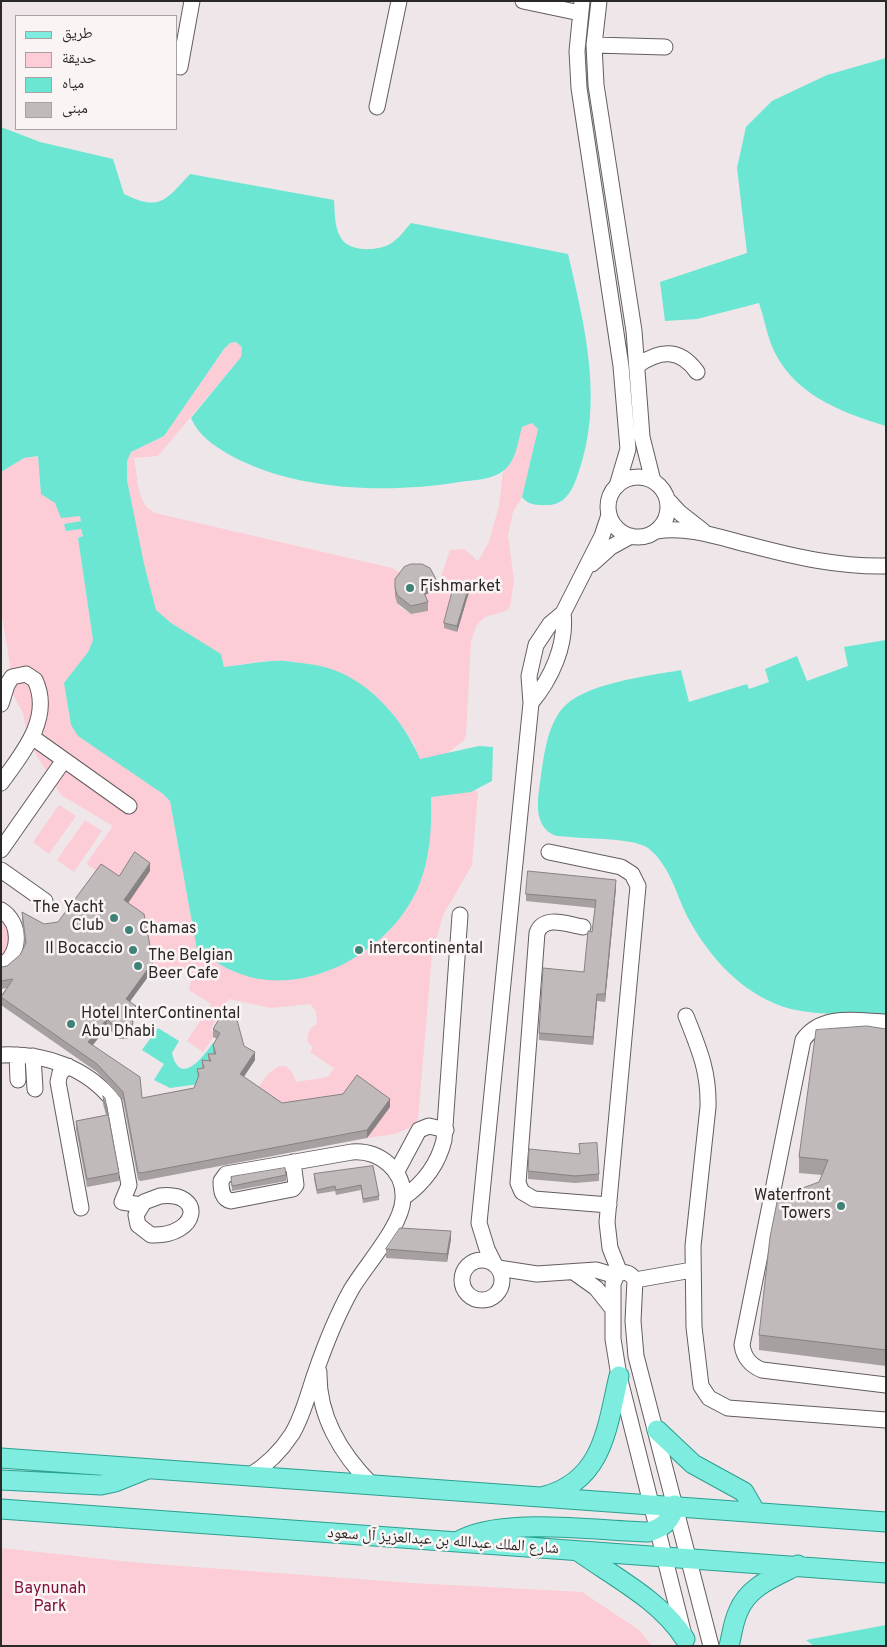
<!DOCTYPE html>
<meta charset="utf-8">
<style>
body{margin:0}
#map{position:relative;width:887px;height:1647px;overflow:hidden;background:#eee6e8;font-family:Overpass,"Noto Naskh Arabic",sans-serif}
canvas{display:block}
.frame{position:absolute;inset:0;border:2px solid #2b2828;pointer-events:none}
.legend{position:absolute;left:15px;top:15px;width:162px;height:115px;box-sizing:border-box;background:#fbf4f5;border:1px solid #a8a2a3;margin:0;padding:6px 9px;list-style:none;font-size:15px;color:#2b2828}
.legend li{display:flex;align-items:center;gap:10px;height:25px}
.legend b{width:25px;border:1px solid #a8a2a3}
</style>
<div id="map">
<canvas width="887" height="1647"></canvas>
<div class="frame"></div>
<ul class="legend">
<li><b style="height:6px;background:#7eecdf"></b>طريق</li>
<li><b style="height:14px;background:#fccdd6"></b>حديقة</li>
<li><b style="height:14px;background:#6ae6d3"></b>مياه</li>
<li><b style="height:14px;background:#c1babb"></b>مبنى</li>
</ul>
</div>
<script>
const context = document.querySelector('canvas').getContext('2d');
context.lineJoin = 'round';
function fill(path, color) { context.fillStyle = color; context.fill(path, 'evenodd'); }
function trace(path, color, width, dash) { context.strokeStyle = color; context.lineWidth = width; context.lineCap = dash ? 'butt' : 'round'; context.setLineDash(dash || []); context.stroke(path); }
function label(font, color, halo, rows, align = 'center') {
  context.font = font + ' Overpass,"Noto Naskh Arabic",sans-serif'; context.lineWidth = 5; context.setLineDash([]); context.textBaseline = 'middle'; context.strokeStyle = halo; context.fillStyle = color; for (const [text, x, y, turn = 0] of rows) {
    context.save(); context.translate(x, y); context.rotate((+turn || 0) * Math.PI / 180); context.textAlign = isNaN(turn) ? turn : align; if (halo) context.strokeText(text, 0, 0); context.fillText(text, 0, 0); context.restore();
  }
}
const green = new Path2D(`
 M236,342L242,347L241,357L158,456L134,458C138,477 136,504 155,513L392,568L404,575L395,596L400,607L411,614L428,611L422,596L437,589L450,550L464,549L478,561L489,542L499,506L503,472L510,464L522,427L532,423L538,429L522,497L513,512L508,536L514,580L510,607L506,611L485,617L476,626L471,642L466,734L464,740L448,753L467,786L478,792L472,865L443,915L432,954L418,1119C407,1135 385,1135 367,1138L390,1107L343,1102L282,1111L255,1092C264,1078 286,1047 296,1082L328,1077L334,1068L310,1052L313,1047L308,1043C307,1033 309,1028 317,1024L316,1011L310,1004L271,1008L229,999L210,1030L216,1033L203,1052L187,1041L211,1004L189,990L191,980L183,968L171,966L162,975L153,970L124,909L120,886L86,864L113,826L61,795L29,743L23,713L8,685L10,664L1,611V472L24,458L39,456L41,494L80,515L81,521L64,525L81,529L83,536L78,538L93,640L88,652L64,683L71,725L163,794L170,801L197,950L322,972L345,963L367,950L388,932L407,908L417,890L415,746L411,739L388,708L285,661H266L224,667L221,654C201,642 172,630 157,611C146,597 132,503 127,480V461L131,452L164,436L224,349L230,343Z
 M59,805L76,816L49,854L33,842Z
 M85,820L102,831L74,872L57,860Z
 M1,919L8,925L10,946L1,957Z
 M1,1548L141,1563L412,1583L582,1592L639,1630L652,1646H1Z`);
const water = new Path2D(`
 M886,58V426C840,412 790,393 771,344C766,331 764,317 759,303L697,319L665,321L660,282L747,253L737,168L746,127L772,101L827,75Z
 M1,127L40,142L113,159L124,194C160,212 166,200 190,174L334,200C335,213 334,227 341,238C349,252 375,251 388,245C397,241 405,230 411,223L568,254C585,327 604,402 578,474C573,489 566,504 549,505C538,505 529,506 522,497L538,429L532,423L522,427C518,441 516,462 503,471C491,480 473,480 459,482C387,494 293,491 228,454C213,445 198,435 191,418L241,357L242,347L236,342L230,343L224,349L164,436L131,452L127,461V480L144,564L156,610L171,623L221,654L224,667C244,665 265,660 285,661C299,663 317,664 331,669C371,682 404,721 420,759L479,746L493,747L492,781L471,792L431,797C432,830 430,860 417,890C391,947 321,989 259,979C236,975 216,963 197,950L170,801L163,794L78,736L71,725L64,683L88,652L93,640L78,538L83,536L81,529L66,531L64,524L81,521L80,516L61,518L55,503L41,494L38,456L24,458L1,472Z
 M886,640V1016C859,1015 816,1015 791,1009C745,997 709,958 687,916C676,893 669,864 648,848C634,838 589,839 570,837C564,836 556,837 552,834C536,825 537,806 539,790C543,764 545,731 561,710C582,683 649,676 681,670L689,702L747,684L749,689L769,682L765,669L797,656L807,681L848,666L844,647Z
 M158,1028L179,1041L172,1053C180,1088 204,1056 213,1043L218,1045L199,1084L170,1088L154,1080L164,1064L142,1050Z
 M886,1625V1646H814L806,1640Z`);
const minor = new Path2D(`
 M523,1L580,13
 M582,1L577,51L579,88L621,366L628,449L617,486
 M599,1L594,45L596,85L634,331L642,437L653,481
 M594,45L665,47
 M180,67L192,1
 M377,107L399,1
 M638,365C660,350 680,348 697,372
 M608 507a30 30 0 1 1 60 0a30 30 0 1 1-60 0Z
 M667,499L680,513L703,531
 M656,531C689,526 718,537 750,545C795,557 839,567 886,566
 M592,564L611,547L631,536
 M531,703C551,679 567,645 563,613
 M1,704L7,685L12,677L26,674L35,680C53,718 22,754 1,783
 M32,737L129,806
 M1,850L64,760
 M549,852L621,867L632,874L638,886L607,1222L610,1248L620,1273
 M1,870L45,901
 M1,910C22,923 21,954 1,966
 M583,927C569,925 544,914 537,933L518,1183L522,1192L534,1199L609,1205
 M686,1016C699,1049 709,1071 708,1107L693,1246L694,1327L701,1386L709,1398L728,1408L886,1420
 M886,1022C857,1021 822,1013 803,1040L742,1345C744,1358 750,1365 762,1370L886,1385
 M1,1055C44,1053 87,1067 114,1102L129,1185L122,1202L141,1205
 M17,1055L18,1080
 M33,1056L35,1089
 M68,1066L60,1073L58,1082L81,1208
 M396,1173L419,1130L429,1126L446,1130
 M160,1196C206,1191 199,1237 151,1235L138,1225L136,1215L144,1202Z
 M403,1198C424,1183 438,1165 444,1140L460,915
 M462 1280a20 20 0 1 1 40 0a20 20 0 1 1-40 0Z
 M495,1265L487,1249L479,1223L531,703L529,676L536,645L550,624L563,613L602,536L609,515
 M498,1268L537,1274L596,1270L616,1276
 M575,1273L596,1288L612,1308
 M635,1280L692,1270
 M319,1372C318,1416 342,1455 372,1485
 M249,1476C267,1465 281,1451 292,1434C303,1416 308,1394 315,1374C325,1345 336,1317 351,1290C365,1266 402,1226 403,1199C405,1170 379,1150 352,1152L226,1174L221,1181C221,1190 222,1199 231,1201L293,1189L296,1185L293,1162
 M684,1635L619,1376L613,1339V1284L616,1276C623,1270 630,1272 635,1280L633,1321L636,1356L711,1646`);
const major = new Path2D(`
 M657,1430L693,1464L744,1492L755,1511
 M1,1458L886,1522
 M1,1480L101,1485L115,1482L145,1470
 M545,1496C604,1480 607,1426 619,1376
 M1,1509L886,1573
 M457,1542C500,1516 596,1531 648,1532C663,1528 671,1521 675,1505
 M579,1552C616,1578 661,1601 685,1639
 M729,1646C732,1635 733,1623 738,1612C748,1586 775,1577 798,1565`);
const wall = new Path2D(`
 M395,588L437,589L425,595L428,602V611L411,614L397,603L395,596Z
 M469,592L457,632L444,628V623Z
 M150,871L128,903L153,970L130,1001L136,1014L132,1019L133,1031L131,1036L127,1039H119L107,1027L93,1045L142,1098L194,1088L198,1079L197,1069L202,1068V1060L208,1061V1054H213V1045L217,1039L213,1037V1029L244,1046L255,1060L244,1077L282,1103L390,1107L367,1138L141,1181L138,1180L123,1100L97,1072L1,1005V995L7,988L1,989V967L7,966L20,955L25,944L22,920V912L44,924L58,922L119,876Z
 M616,888L605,1002L597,1001L593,1045L539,1040V1033L584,972L592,932L595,908L526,901V894Z
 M886,1029V1366L759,1350V1335L822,1175L799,1173V1157Z
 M103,1096L119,1173V1181L87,1187L76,1129V1121L106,1115L103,1104Z
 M373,1166L379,1196V1200L363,1203L361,1190L336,1195L335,1191L317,1194L314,1179V1174Z
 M528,1171L599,1174V1181L575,1183L528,1179Z
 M286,1175V1181L232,1191L231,1177Z
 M451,1239L447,1262L386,1258V1249Z`);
const shadedWall = new Path2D(`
 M437,581V589L422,596V588Z
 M469,586V592L457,632V626Z
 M150,863V871L124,909V900Z
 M616,880V888L605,1002V994Z
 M153,962V970L126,1007V999Z
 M597,994V1001L593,1045V1037Z
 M136,1006V1014L131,1021V1013Z
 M107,1019V1027L88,1051V1042Z
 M133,1023V1031L131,1036L127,1039V1031Z
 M255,1052V1060L240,1082V1074Z
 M390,1099V1107L367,1138V1130Z
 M451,1231V1239L447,1262V1254Z`);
const building = new Path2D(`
 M411,564H422L430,568L437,581L422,588L428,602L411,606L397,595L395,588V579L404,567Z
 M455,582L469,586L457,626L444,623Z
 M135,852L150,863L124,900L144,914L153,962L126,999L136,1006L131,1013L133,1023L131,1028L127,1031H119L107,1019L88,1042L140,1077L142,1098L194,1088L199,1075L197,1069L204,1068L202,1060L211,1061L208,1054H216L213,1045L220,1033L213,1029L219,1019L230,1015L237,1020L244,1046L255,1052L240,1074L282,1103L343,1094L357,1075L390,1099L367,1130L141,1173L138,1172L123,1092L97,1064L1,997L13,979L1,981V967L7,966L20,955L26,943L22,912L44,924L58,922L101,864L119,876Z
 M528,871L616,880L605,994H597L593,1037L539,1033L543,968L584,972L588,931L592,932L596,900L526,894Z
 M867,1026L886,1029V1350L759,1335L770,1237L778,1197L819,1182L828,1160L799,1157L816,1030Z
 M103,1096L105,1098L119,1173L87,1179L76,1121L107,1115Z
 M597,1143L599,1174L575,1176L528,1171L529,1149L580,1154L579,1144Z
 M373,1166L379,1196L363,1199L361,1185L336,1190L335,1186L317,1190L314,1174Z
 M285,1168L286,1175L232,1186L231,1177Z
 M400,1228L451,1231L447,1254L386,1249Z`);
const markers = [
 [410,588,5,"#3f8378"],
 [114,918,5,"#3f8378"],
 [129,930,5,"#3f8378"],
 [133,950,5,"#3f8378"],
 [359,950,5,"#3f8378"],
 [138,966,5,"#3f8378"],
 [71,1024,5,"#3f8378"],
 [841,1206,5,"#3f8378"]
];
const poiNames = [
 ["Fishmarket",420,588],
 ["The Yacht",104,909,"right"],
 ["Club",104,927,"right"],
 ["Chamas",139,930],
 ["Il Bocaccio",123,950,"right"],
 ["intercontinental",369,950],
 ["The Belgian",148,957],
 ["Beer Cafe",148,975],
 ["Hotel InterContinental",81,1015],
 ["Abu Dhabi",81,1033],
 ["Waterfront",831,1197,"right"],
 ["Towers",831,1215,"right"]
];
const streetNames = [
 ["شارع الملك عبدالله بن عبدالعزيز آل سعود",443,1542,4]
];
const parkNames = [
 ["Baynunah",50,1590],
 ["Park",50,1608]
];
fill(green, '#fccdd6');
fill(water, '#6ae6d3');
trace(minor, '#645d5f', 17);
trace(major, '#29a091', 21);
trace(minor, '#fff', 15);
trace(major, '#7eecdf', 19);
fill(wall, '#a6a0a1');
fill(shadedWall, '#878283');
fill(building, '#c1babb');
trace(building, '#878283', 1);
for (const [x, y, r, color] of markers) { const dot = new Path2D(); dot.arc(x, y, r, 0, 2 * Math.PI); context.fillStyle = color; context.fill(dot); trace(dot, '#fbf4f5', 2); }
label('16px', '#2b2828', '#fbf4f5', poiNames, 'left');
label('16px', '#2b2828', '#fbf4f5', streetNames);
label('16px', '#7d0f3a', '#fbf4f5', parkNames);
</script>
